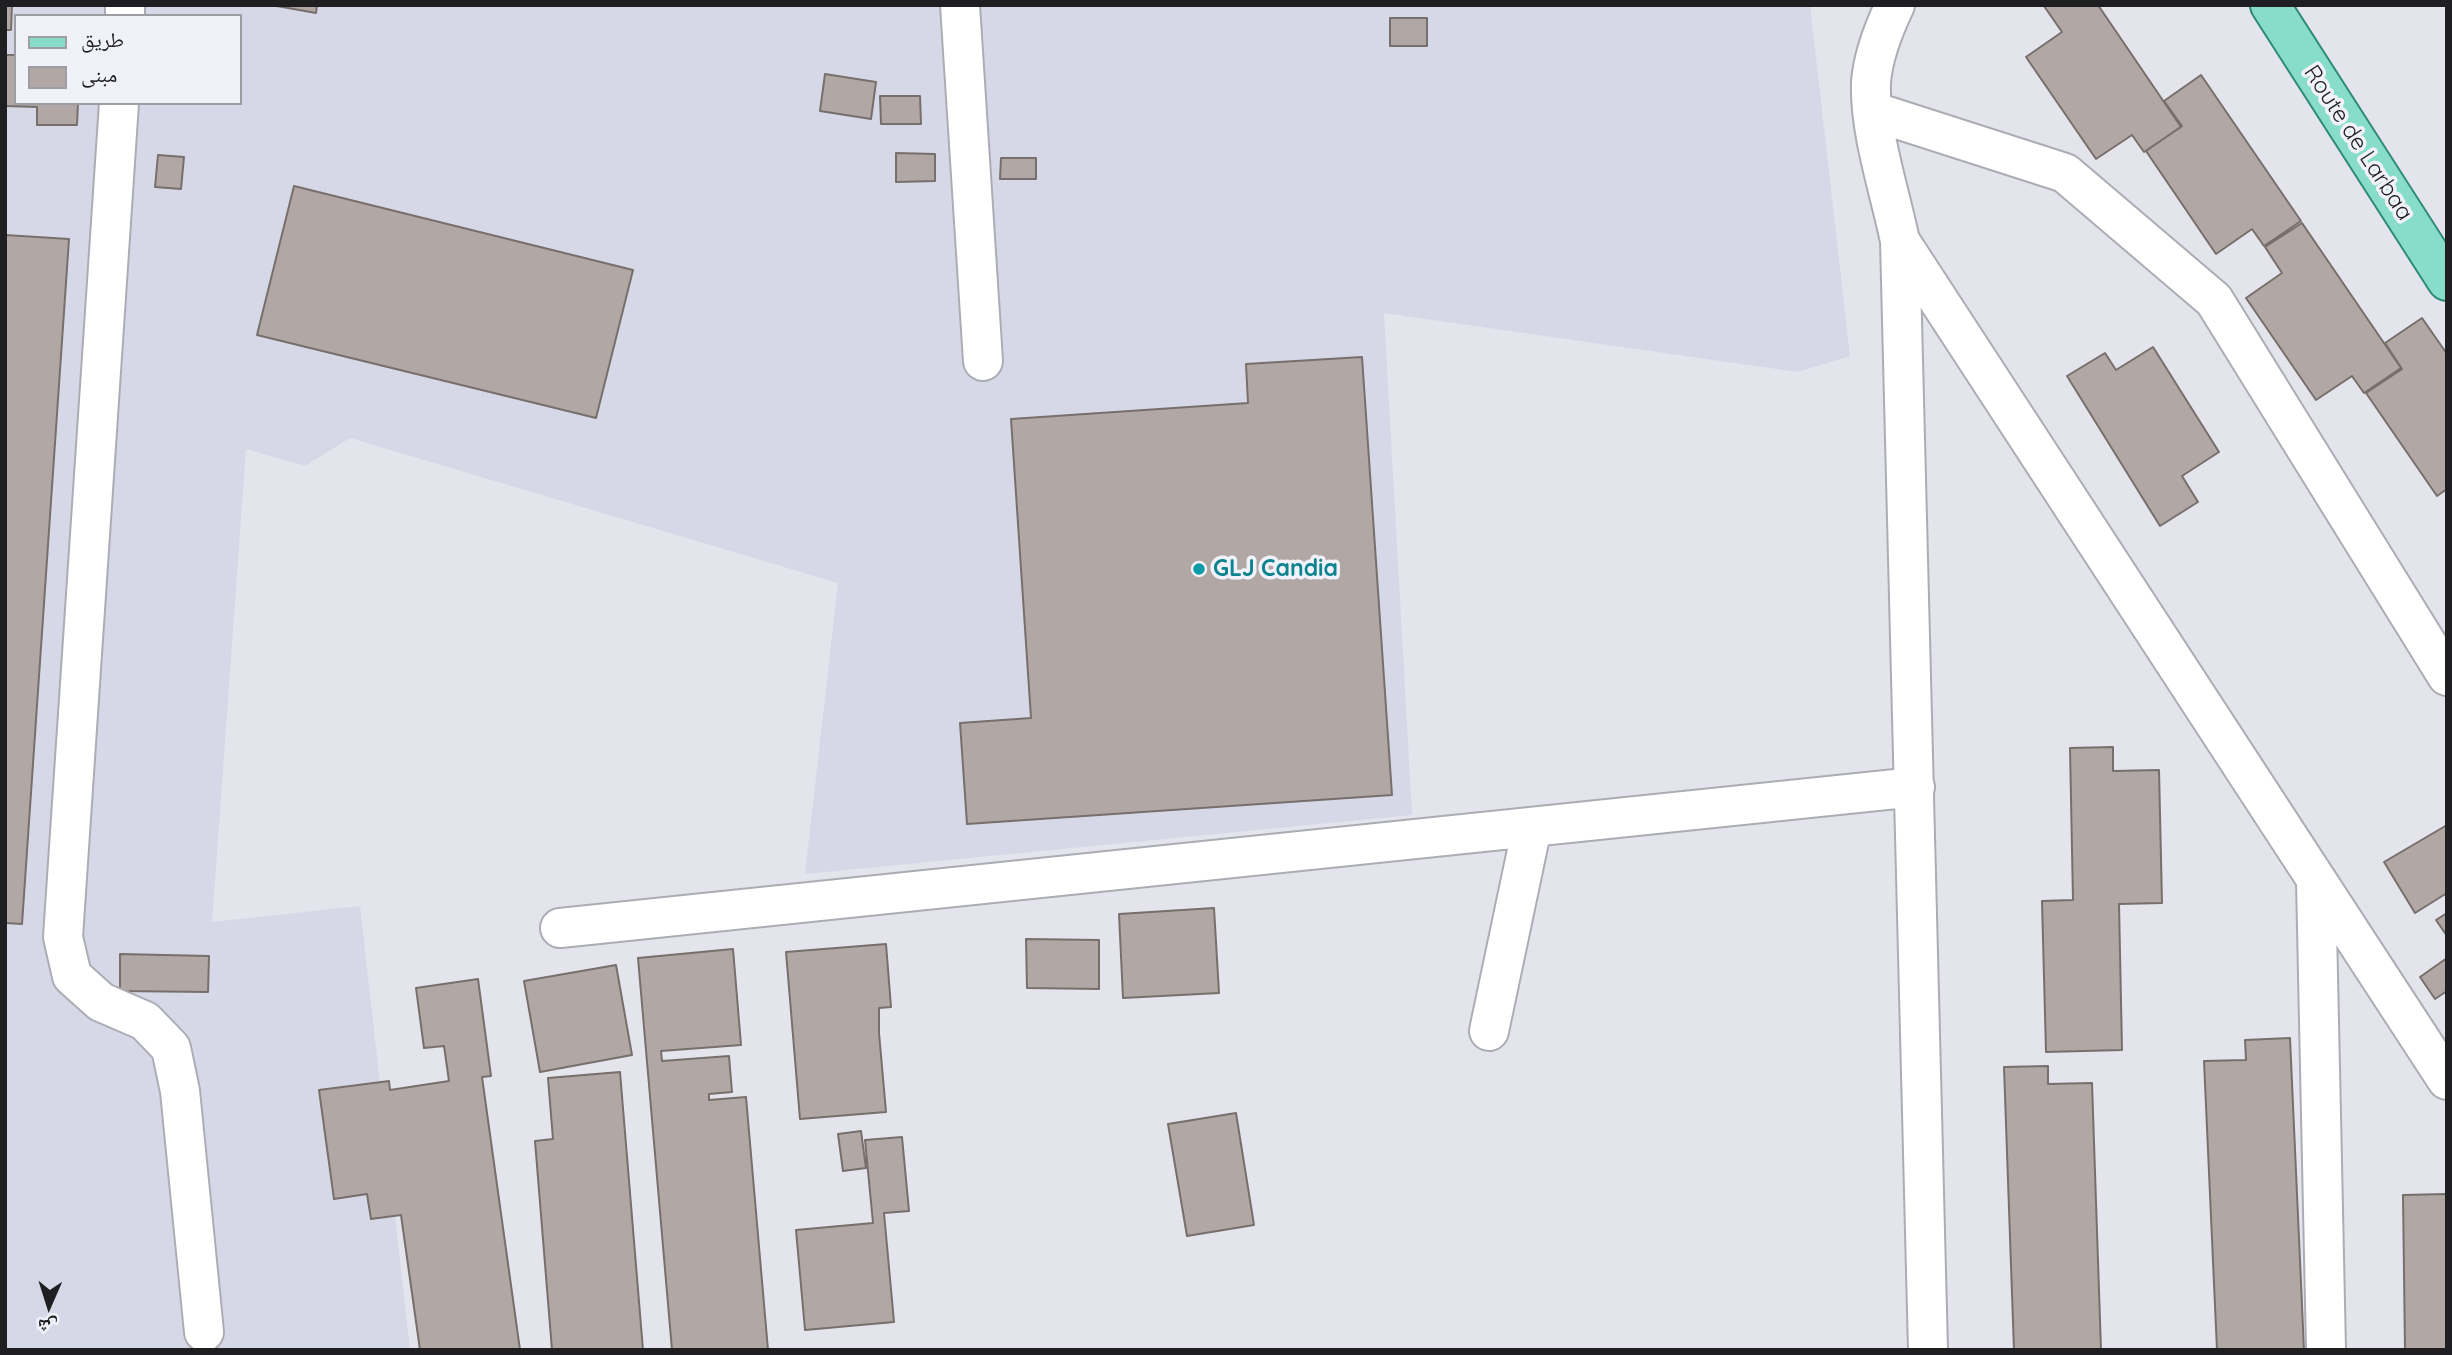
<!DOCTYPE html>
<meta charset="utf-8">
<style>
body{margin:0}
#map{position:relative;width:2452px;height:1355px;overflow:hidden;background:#e4e4ec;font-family:Quicksand,"Noto Naskh Arabic",sans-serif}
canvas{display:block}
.frame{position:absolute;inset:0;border:7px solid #1f1f22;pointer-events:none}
.legend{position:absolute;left:14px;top:14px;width:228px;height:91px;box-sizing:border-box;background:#f1f2f9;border:2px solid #9d9ea3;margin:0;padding:9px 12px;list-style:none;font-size:21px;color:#1f1f22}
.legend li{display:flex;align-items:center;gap:14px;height:35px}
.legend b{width:35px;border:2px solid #9d9ea3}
.north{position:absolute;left:14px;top:1271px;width:70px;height:70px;-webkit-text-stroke:5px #f1f2f9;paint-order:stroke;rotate:183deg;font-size:19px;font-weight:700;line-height:28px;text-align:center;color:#1f1f22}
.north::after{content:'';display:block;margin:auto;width:24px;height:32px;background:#1f1f22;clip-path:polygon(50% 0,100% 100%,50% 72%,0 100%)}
</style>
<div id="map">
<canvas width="2452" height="1355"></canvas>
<div class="frame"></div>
<ul class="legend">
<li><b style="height:9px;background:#88dcca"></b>طريق</li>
<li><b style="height:19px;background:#b1a8a5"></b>مبنى</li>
</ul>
<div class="north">ش</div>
</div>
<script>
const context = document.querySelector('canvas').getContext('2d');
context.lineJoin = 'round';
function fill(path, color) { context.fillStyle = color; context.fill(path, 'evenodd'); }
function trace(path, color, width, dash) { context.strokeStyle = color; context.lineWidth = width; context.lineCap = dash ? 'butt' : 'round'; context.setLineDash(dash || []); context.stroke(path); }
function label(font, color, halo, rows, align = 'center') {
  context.font = font + ' Quicksand,sans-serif'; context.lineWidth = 7; context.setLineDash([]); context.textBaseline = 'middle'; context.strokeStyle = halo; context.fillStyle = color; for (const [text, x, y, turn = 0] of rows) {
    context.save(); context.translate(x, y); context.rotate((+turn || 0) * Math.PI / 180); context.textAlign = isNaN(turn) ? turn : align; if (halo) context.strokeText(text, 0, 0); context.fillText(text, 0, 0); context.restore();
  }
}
const built = new Path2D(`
 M5,5H1810L1850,356L1798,372L1384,313L1412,815L805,874L838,583L350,438L305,466L246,449L212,922L360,906L410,1350H5ZM16,16H240V103H16Z`);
const building = new Path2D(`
 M5,5H12L11,30H5Z
 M271,5H317L316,13Z
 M2098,5L2181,127L2144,152L2132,135L2096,159L2026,57L2062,32L2044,6Z
 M1390,18H1427V46H1390Z
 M5,55H16V103H78L77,125H37V107L5,106Z
 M825,74L876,82L871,119L820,111Z
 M2201,75L2301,221L2264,246L2252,229L2216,254L2146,151L2182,126L2164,101Z
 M880,96H920L921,124H881Z
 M896,153L935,154V181L896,182Z
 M158,155L184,157L181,189L155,187Z
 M1001,158H1036V179H1000Z
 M294,186L633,270L596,418L257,335Z
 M2302,223L2401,368L2364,393L2352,376L2316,400L2246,298L2282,273L2265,247Z
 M5,235L69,239L22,924L5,923Z
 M2422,318L2447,354V489L2437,496L2366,393L2402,369L2385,343Z
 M2153,347L2219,452L2182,476L2198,502L2160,526L2067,376L2105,353L2116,370Z
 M1362,357L1392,795L967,824L960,723L1031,718L1011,419L1248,403L1246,364Z
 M2113,747V771L2159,770L2162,903L2119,904L2122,1050L2046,1052L2042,901L2073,900L2070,748Z
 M2447,825V893L2415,913L2384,862Z
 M1214,908L1219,993L1123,998L1119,914Z
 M2447,913V936L2436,920Z
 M1026,939L1099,940V989L1027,988Z
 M886,944L891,1007L879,1008V1033L886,1112L800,1119L786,952Z
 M733,949L741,1045L661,1051L662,1061L729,1056L732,1092L709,1094V1100L746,1097L768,1350H672L638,958Z
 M120,954L209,956L208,992L120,991Z
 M2447,958V991L2435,999L2420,977Z
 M616,965L632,1055L540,1072L524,981Z
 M478,979L491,1076L482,1077L520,1350H420L401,1215L371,1219L367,1194L334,1199L319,1090L389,1081L390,1090L449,1081L444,1046L424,1048L416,988Z
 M2290,1038L2304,1350H2217L2204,1061L2246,1060L2245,1040Z
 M2048,1066V1084L2092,1083L2101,1350H2014L2004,1067Z
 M620,1072L643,1350H552L535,1141L553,1139L548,1078Z
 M1236,1113L1254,1225L1187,1236L1168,1124Z
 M861,1131L866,1168L843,1171L838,1134Z
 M902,1137L909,1211L884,1213L894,1322L805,1330L796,1230L873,1223L865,1140Z
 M2447,1194V1350H2405L2403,1195Z`);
const minor = new Path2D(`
 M960,5L983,361
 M1895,5C1884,28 1873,57 1871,82C1869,131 1890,192 1900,241L1928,1350
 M125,16V5
 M119,103L63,937L72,976L101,1002L145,1021L171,1048L180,1091L204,1332
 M1872,111L2065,173L2214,300L2447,676
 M1900,241L2447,1080
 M2316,881L2326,1350
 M560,928L1915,787
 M1489,1031L1532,827`);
const major = new Path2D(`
 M2270,5L2447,281`);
const markers = [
 [1199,569,7,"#0f9aa8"]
];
const streetNames = [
 ["Route de Larbaa",2358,143,57]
];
const cultureNames = [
 ["GLJ Candia",1213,569]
];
fill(built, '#d7d8e7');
fill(building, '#b1a8a5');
trace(building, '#776f6c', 2);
trace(minor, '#acadb4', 42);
trace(major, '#2f8a78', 42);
trace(minor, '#fff', 38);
trace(major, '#88dcca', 38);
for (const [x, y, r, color] of markers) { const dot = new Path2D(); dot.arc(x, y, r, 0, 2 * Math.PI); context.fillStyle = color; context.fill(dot); trace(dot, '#f1f2f9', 2.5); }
label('23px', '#1f1f22', '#f1f2f9', streetNames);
label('bold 23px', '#0d838f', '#f1f2f9', cultureNames, 'left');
</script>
